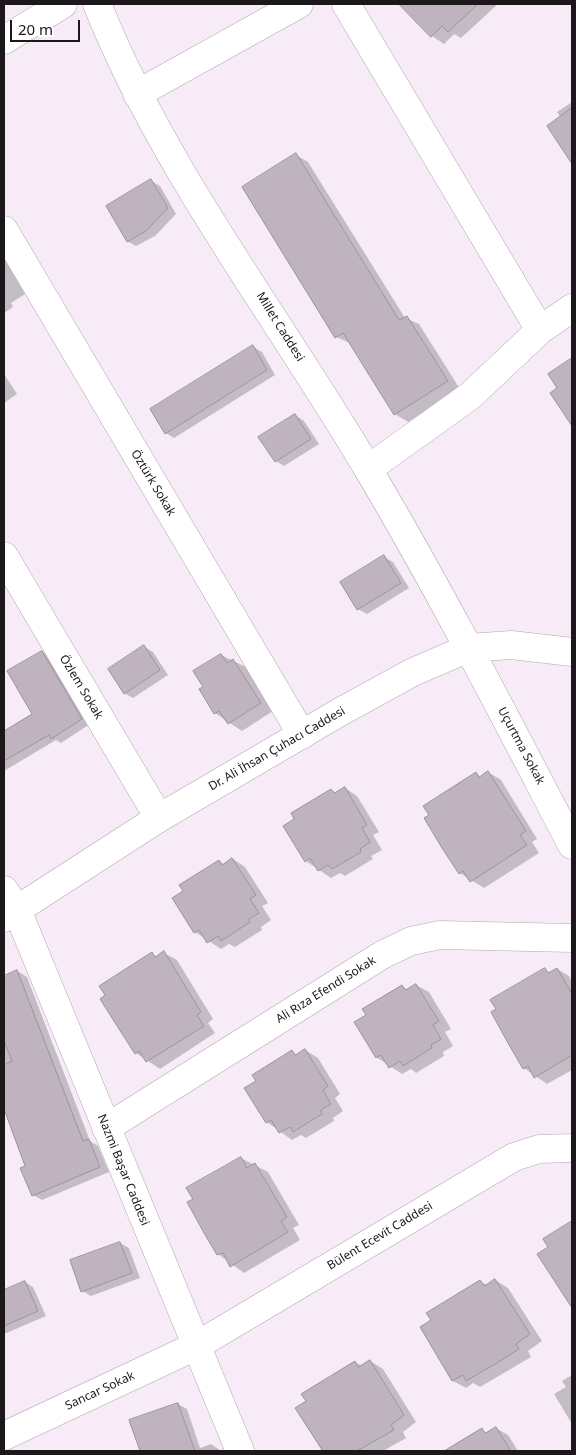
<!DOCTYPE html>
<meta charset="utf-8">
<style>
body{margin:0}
#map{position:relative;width:576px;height:1455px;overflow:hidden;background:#f6ebf7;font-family:"Noto Sans",sans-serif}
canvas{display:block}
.frame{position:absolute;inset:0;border:5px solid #1b171b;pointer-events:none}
.scale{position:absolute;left:10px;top:20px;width:70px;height:22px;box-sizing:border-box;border:2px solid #1b171b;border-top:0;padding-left:6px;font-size:15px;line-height:18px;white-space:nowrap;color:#1b171b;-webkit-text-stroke:4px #fff;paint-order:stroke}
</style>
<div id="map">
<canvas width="576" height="1455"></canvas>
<div class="frame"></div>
<div class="scale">20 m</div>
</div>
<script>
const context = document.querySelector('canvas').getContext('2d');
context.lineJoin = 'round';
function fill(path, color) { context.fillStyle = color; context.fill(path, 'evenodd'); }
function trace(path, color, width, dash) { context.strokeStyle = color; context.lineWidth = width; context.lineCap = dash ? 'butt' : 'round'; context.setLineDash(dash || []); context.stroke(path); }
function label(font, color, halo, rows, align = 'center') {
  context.font = font + ' "Noto Sans",sans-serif'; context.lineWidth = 4.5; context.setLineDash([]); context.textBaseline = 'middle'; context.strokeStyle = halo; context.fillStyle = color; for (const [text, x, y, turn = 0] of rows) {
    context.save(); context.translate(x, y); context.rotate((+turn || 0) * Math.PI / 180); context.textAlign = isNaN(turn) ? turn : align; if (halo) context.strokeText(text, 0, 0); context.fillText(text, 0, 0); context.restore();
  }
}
const shadow = new Path2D(`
 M401,4H498L461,38L454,34L444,44L432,36Z
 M572,102V161L549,127L561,118L557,112Z
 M296,155L308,162L405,318L419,324L460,389L408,422L395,414L350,343L336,337Z
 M151,181L160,186L176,214L155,236L136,246L127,241Z
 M4,258L25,294L11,303L13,307L4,313Z
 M253,347L262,352L275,375L174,438L166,433Z
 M572,359V424L552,393L559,388L550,374Z
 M4,374L17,394L4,403Z
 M295,415L304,421L319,444L284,466L276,461Z
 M384,557L393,562L409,588L367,614L358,609Z
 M144,647L153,652L168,675L133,698L124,693Z
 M42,652L51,657L90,724L61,743L56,740L4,771V732L34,714Z
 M221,655L246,667L273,711L242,731L215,713L205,687Z
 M488,772L501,780L537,839L532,842L539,853L484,888L460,873L476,774L482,777Z
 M345,788L357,796L379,832L373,835L382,850L371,856L373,859L345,876L340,873L331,878L306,861L331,790L336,793Z
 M233,859L245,867L268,903L262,906L271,920L261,927L262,930L235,947L229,944L221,949L195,932L185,891L219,861L224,864Z
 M164,953L177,960L213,1019L208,1023L215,1033L160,1069L136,1053L107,996L152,954L158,957Z
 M557,969L569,976L572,982V1070L547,1084L524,1068L545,970L550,973Z
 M17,971L27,977L90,1141L98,1146L109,1172L42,1200L33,1195L27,1166L4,1109V978Z
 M416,985L429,992L451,1029L445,1032L453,1046L443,1052L444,1056L416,1073L411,1069L402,1074L376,1057L368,1016L402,986L408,990Z
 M305,1050L318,1058L340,1094L335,1098L343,1111L333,1118L334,1121L306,1138L301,1135L292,1140L267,1122L258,1081L292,1052L298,1055Z
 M241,1158L268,1172L299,1225L293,1228L300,1240L244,1273L218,1254L194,1199Z
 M572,1223V1308L539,1254L550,1247L545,1240Z
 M120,1243L129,1248L140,1278L91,1296L82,1291L72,1261Z
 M495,1280L508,1288L542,1341L528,1351L531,1357L480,1387L473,1383L466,1388L453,1381L422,1328L480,1281L487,1285Z
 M25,1282L33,1287L46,1316L4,1334V1291Z
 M370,1361L383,1369L416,1422L403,1432L406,1438L383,1451H322L296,1409L355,1362L362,1366Z
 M572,1375V1424L554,1394L566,1387L562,1381Z
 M178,1404L187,1409L200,1448L211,1444L221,1451H152Z
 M496,1428L508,1435L518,1451H447L482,1430L487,1433Z`);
const building = new Path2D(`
 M399,4H478L448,32L442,26L431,37Z
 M572,108V164L547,126Z
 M296,153L399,320L407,316L448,381L394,415L343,333L335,338L242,187Z
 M151,179L168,208L146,231L127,242L106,206Z
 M253,345L267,370L165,434L150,409Z
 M572,358V426L550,393L557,388L548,374Z
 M295,414L311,439L275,462L258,437Z
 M384,555L401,583L357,610L340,582Z
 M144,645L160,670L124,694L108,669Z
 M42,651L82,719L51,739L49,735L4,761V731L32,714L7,671Z
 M221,654L227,663L233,659L261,703L228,724L219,711L214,714L199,689L203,687L193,671Z
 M488,771L526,831L520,835L527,845L470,882L463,871L459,874L442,848L424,818L429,815L423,806L476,772L479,777Z
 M345,787L367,825L362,828L370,842L360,849L361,852L332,869L328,865L318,871L310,858L305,862L283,826L294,819L291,813L331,789L334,793Z
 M232,858L256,895L250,899L259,913L249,919L250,922L221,941L218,936L207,943L199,930L194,933L172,898L183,891L179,885L219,860L222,865Z
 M164,951L201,1012L197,1015L204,1026L146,1062L139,1051L135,1054L119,1029L100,999L105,995L99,986L152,952L155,957Z
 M545,968L548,973L557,968L572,994V1055L534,1078L528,1066L523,1069L508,1043L491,1012L496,1009L490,1000Z
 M17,970L83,1141L89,1139L100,1167L32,1196L20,1168L25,1166L4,1109V1065L12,1061L4,1041V976Z
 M416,984L439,1021L433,1025L441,1039L431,1045L432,1048L403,1066L400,1061L389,1068L381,1055L376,1058L354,1022L366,1015L362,1009L402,985L405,990Z
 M305,1049L328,1086L323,1090L331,1104L321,1110L322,1114L293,1132L290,1127L279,1133L271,1120L266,1123L244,1088L256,1081L252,1075L292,1050L295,1055Z
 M241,1157L247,1168L255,1163L287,1217L281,1221L288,1232L230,1267L223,1253L217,1255L204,1233L187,1202L193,1199L186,1188Z
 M572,1221V1308L537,1254L548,1247L543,1239Z
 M120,1242L132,1273L81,1292L70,1260Z
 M495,1279L530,1334L516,1344L519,1349L497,1363L466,1381L463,1375L452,1381L420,1327L431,1320L426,1313L480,1280L484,1286Z
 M25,1281L38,1311L4,1326V1290Z
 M370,1360L404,1415L391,1425L394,1430L357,1451H323L295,1408L306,1401L301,1394L355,1361L358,1367Z
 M178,1403L195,1451H140L129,1420Z
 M496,1427L511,1451H444L482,1428L485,1433Z`);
const minor = new Path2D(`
 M97,4C164,171 277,315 368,469C441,592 506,719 572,845
 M346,4L540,330
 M4,40L63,4
 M137,94L299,4
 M4,230L302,735
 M368,469L470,396L540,330L572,308
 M4,556L159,818
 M4,890L17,910L240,1451
 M4,918L159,818L340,712L413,672L469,648L511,645L572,652
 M106,1128L382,955L411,941L440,935L572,938
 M4,1436L196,1346L514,1157L539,1149L572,1148`);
const streetNames = [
 ["Millet Caddesi",280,327,58],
 ["Öztürk Sokak",153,483,59],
 ["Özlem Sokak",81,687,59],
 ["Uçurtma Sokak",521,746,62],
 ["Dr. Ali İhsan Çuhacı Caddesi",277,749,-30],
 ["Ali Rıza Efendi Sokak",326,990,-32],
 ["Nazmi Başar Caddesi",123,1170,68],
 ["Bülent Ecevit Caddesi",380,1236,-31],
 ["Sancar Sokak",100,1391,-25]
];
fill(shadow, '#0003');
fill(building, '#beb3be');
trace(building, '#9c919c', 1);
trace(minor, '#b2a7b2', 29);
trace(minor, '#fff', 28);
label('12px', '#1b171b', '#fff', streetNames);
</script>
